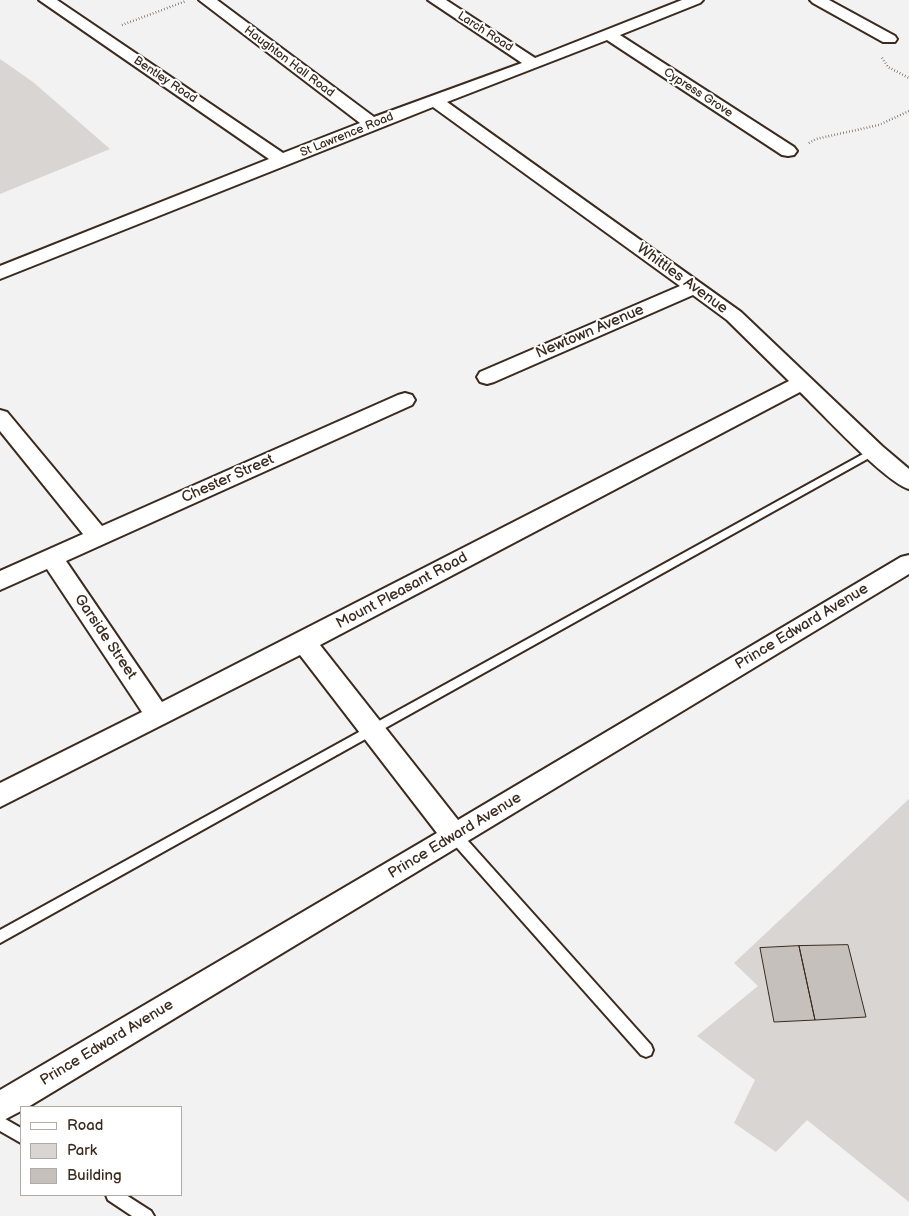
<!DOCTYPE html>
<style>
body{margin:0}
#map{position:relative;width:909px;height:1216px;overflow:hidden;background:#f3f2f2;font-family:"Balsamiq Sans",sans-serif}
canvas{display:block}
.legend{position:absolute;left:20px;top:1106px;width:162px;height:90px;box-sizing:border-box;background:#fff;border:1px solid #b1aaa5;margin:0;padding:6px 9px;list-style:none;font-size:15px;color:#3b2a1e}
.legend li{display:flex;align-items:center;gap:10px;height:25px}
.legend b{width:25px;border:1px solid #b1aaa5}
</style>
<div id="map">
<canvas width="909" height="1216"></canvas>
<ul class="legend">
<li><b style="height:6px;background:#fff"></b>Road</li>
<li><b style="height:14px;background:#d8d5d2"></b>Park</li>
<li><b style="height:14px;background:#c6c0bd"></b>Building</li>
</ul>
</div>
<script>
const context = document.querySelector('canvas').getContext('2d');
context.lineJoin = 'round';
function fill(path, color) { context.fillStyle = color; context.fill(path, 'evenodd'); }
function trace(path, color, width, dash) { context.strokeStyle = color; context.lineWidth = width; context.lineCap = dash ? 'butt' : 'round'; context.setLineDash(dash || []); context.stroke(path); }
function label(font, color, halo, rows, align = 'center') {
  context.font = font + ' "Balsamiq Sans",sans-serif'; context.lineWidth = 4; context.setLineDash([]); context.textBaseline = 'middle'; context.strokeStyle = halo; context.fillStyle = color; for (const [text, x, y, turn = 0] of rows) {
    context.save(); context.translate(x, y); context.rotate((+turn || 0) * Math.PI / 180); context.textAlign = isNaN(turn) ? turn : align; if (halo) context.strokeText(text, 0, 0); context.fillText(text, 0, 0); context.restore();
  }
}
const green = new Path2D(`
 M0,59L33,82L110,149L0,194Z
 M909,799V1202L807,1120L776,1152L734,1123L755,1080L697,1036L758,986L734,963Z`);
const building = new Path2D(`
 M848,945L866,1017L815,1020L799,946Z
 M799,946L815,1020L774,1022L760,948Z`);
const path = new Path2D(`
 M122,25L186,1
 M882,58L888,67L909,78
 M809,143L816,139L879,125L909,111`);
const lane = new Path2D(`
 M874,448L878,449L879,451L878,453L0,943V930Z
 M455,831L460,832L651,1045L653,1050L651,1055L646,1057L641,1055L450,840L449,836L450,832Z
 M0,1116L21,1128V1143L0,1131Z
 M106,1195H126L151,1211L154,1216H132L108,1200Z`);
const street = new Path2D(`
 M39,0H57L283,153L360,123L199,0H217L374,117L522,63L428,0H446L535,58L682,0H703L700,3L620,35L794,147L797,151L794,155L788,156L782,155L607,40L447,102L741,312L882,446L909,469V489C885,482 822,413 800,392L320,645L458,820L901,557L909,555V574L28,1107H21V1111L0,1122V1090L437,833L300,655L0,807V783L142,712L47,569L0,590V571L83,534L0,431V410L7,412L102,526L398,395L405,393L412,395L415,400L412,405L66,561L162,702L789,381L727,320L693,295L494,382L487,384L480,382L477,377L480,372L680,286L433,107L0,279V266L269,159Z
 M810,0H829L895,36L897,39L895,42H883L813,3Z`);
const farStreetnames = [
 ["Larch Road",485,32,33],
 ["Haughton Hall Road",289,62,37],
 ["Bentley Road",165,80,34],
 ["Cypress Grove",698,93,33],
 ["St Lawrence Road",347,135,-22]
];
const streetNames = [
 ["Whittles Avenue",682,279,36],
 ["Newtown Avenue",590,332,-23],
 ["Chester Street",228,479,-24],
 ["Mount Pleasant Road",402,591,-28],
 ["Prince Edward Avenue",802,627,-31],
 ["Garside Street",105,637,56],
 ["Prince Edward Avenue",455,836,-31],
 ["Prince Edward Avenue",107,1043,-31]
];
fill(green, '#d8d5d2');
fill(building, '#c6c0bd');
trace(building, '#3b2a1e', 1);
trace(lane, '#3b2a1e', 4);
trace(street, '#3b2a1e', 4);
trace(path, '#3b2a1e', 2.5, [0.5, 2.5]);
fill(lane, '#fff');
fill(street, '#fff');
label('12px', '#3b2a1e', '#fff', farStreetnames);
label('15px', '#3b2a1e', '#fff', streetNames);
</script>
